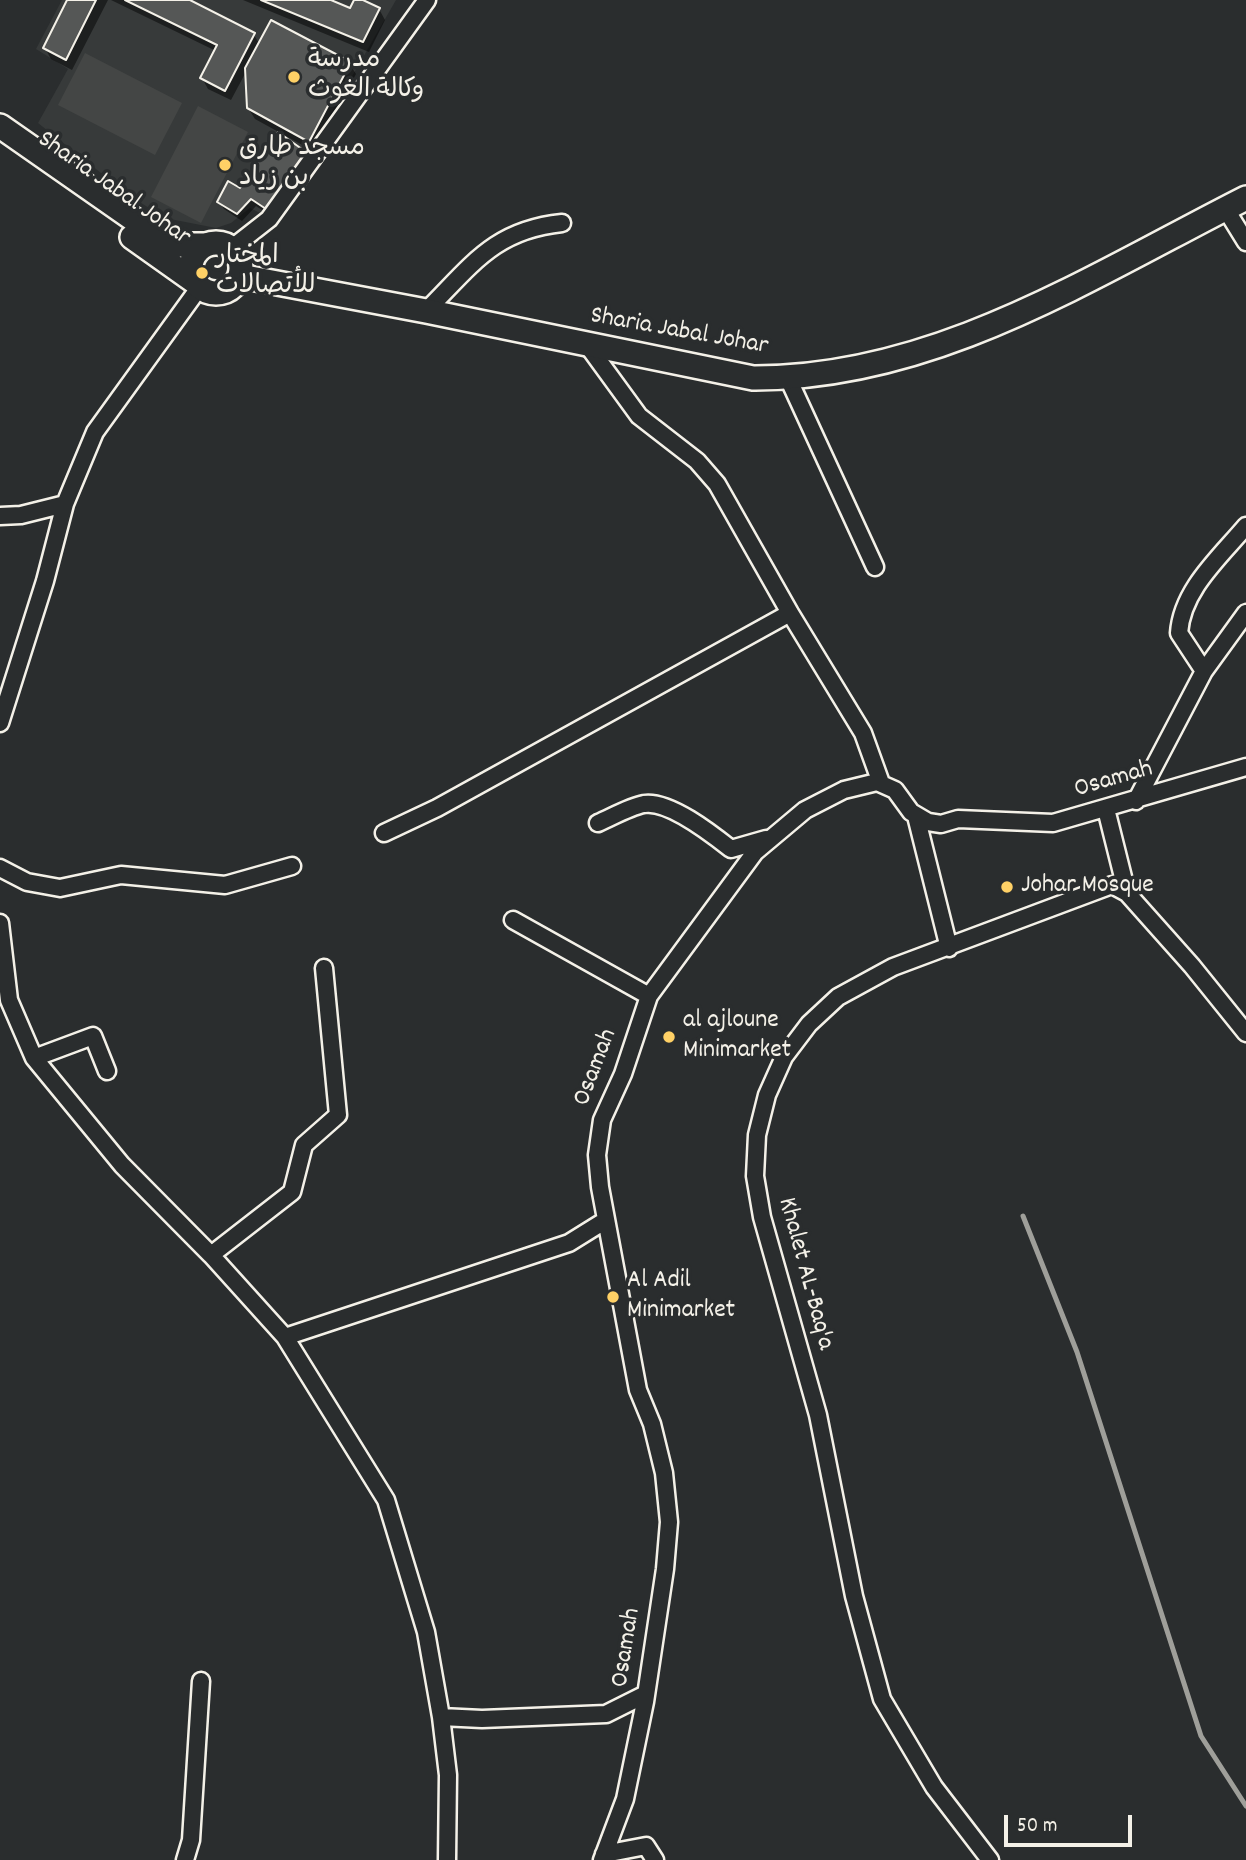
<!DOCTYPE html>
<meta charset="utf-8">
<style>
body{margin:0}
#map{position:relative;width:1246px;height:1860px;overflow:hidden;background:#2a2d2e;font-family:Dekko,sans-serif}
canvas{display:block}
.scale{position:absolute;left:1004px;top:1815px;width:128px;height:32px;box-sizing:border-box;border:4px solid #f4f1e8;border-top:0;padding-left:9px;font-size:21px;line-height:24px;white-space:nowrap;color:#f4f1e8;-webkit-text-stroke:5px #2a2d2e;paint-order:stroke}
</style>
<div id="map">
<canvas width="1246" height="1860"></canvas>
<div class="scale">50 m</div>
</div>
<script>
const context = document.querySelector('canvas').getContext('2d');
context.lineJoin = 'round';
function fill(path, color) { context.fillStyle = color; context.fill(path, 'evenodd'); }
function trace(path, color, width, dash) { context.strokeStyle = color; context.lineWidth = width; context.lineCap = dash ? 'butt' : 'round'; context.setLineDash(dash || []); context.stroke(path); }
function label(font, color, halo, rows, align = 'center') {
  context.font = font + ' Dekko,"Playpen Sans Arabic",sans-serif'; context.lineWidth = 7; context.setLineDash([]); context.textBaseline = 'middle'; context.strokeStyle = halo; context.fillStyle = color; for (const [text, x, y, turn = 0] of rows) {
    context.save(); context.translate(x, y); context.rotate((+turn || 0) * Math.PI / 180); context.textAlign = isNaN(turn) ? turn : align; if (halo) context.strokeText(text, 0, 0); context.fillText(text, 0, 0); context.restore();
  }
}
const built = new Path2D(`
 M62,0H396L312,146L264,215L250,208L231,223L216,228L165,218L130,196L38,123L68,69L36,49Z`);
const green = new Path2D(`
 M85,53L182,103L155,155L58,105Z
 M198,106L248,132L201,223L151,197Z`);
const shadow = new Path2D(`
 M69,0H108L72,70L51,59L45,48Z
 M111,0H186L254,35L260,45L349,63L356,74L315,152L255,119L248,108L247,70L231,100L208,89L202,78L216,51Z
 M243,0H326L350,10L356,0H359L379,9L385,20L369,52Z
 M304,153L309,161L271,216L256,206L242,221L224,209L219,202Z`);
const stream = new Path2D(`
 M1023,1216L1077,1352L1201,1736L1246,1806`);
const building = new Path2D(`
 M67,0H96L66,60L43,48Z
 M125,0H190L255,33L225,91L200,78L217,45Z
 M261,0H331L350,8L354,0H363L380,8L363,42Z
 M271,20L351,62L309,142L247,108L245,68Z
 M278,132L306,152L266,209L251,199L237,214L217,202L228,181L240,188Z`);
const street = new Path2D(`
 M1225,208L1246,242
 M232,248L269,219L427,0
 M426,311C472,265 494,230 562,223
 M588,346L639,416L697,461L717,484L790,613L863,733L881,783
 M788,378L875,567
 M0,516L21,515L65,504
 M1204,671L1179,633C1182,590 1219,558 1246,526
 M0,723L45,581L65,504L95,432L199,288
 M1136,801L1204,671L1246,613
 M1106,809L1127,893L1192,966L1246,1033
 M916,816L949,948
 M598,823C612,817 629,807 644,804C669,800 712,834 731,849L766,839
 M384,833L437,808L790,613
 M0,868L27,882L60,888L121,875L225,885L292,866
 M513,920L649,996
 M0,923L9,1000L34,1058L122,1165L211,1255L285,1337L386,1500L426,1632L441,1717L448,1775L447,1860
 M34,1058L93,1036L107,1071
 M211,1255L292,1192L304,1145L338,1115L324,968
 M285,1337L569,1243L606,1220
 M441,1717L482,1719L606,1714L646,1694
 M604,1854L646,1846L655,1860
 M185,1860L191,1840L201,1681
 M602,1860L625,1799L645,1702L665,1569L669,1522L664,1473L652,1424L638,1390L600,1187L597,1155L602,1120L623,1074L649,996L755,852L805,810L844,790L877,782L895,790L911,812L928,822L941,824L958,819L1053,823L1246,767
 M990,1860L934,1787L882,1699L854,1596L818,1415L762,1217L755,1176L757,1135L767,1095L784,1057L809,1024L838,997L893,967L1112,885L1127,893`);
const secondary = new Path2D(`
 M0,126L162,239L176,245H204
 M132,237L194,281
 M191 268a25 25 0 1 1 50 0a25 25 0 1 1-50 0Z
 M240,276L426,311L753,378C934,379 1090,277 1246,198`);
const markers = [
 [294,77,7,"#ffd166"],
 [225,165,7,"#ffd166"],
 [202,273,7,"#ffd166"],
 [1007,887,7,"#ffd166"],
 [669,1037,7,"#ffd166"],
 [613,1297,7,"#ffd166"]
];
const poiNames = [
 ["مدرسة",308,62],
 ["وكالة الغوث",308,92],
 ["مسجد طارق",239,150],
 ["بن زياد",239,180],
 ["المختار",216,258],
 ["للأتصالات",216,288],
 ["Johar Mosque",1021,887],
 ["al ajloune",683,1022],
 ["Minimarket",683,1052],
 ["Al Adil",627,1282],
 ["Minimarket",627,1312]
];
const streetNames = [
 ["Sharia Jabal Johar",113,190,35],
 ["Sharia Jabal Johar",679,333,10],
 ["Osamah",1114,781,-16],
 ["Osamah",597,1068,-69],
 ["Khalet AL-Baq'a",804,1274,75],
 ["Osamah",628,1648,-81]
];
fill(built, '#373a3a');
fill(green, '#444645');
fill(shadow, '#0007');
trace(stream, '#9f9f9a', 5);
fill(building, '#555756');
trace(building, '#f4f1e8', 2);
trace(street, '#f4f1e8', 21);
trace(secondary, '#f4f1e8', 28);
trace(street, '#2a2d2e', 16);
trace(secondary, '#2a2d2e', 23);
for (const [x, y, r, color] of markers) { const dot = new Path2D(); dot.arc(x, y, r, 0, 2 * Math.PI); context.fillStyle = color; context.fill(dot); trace(dot, '#2a2d2e', 2.5); }
label('26px', '#f4f1e8', '#2a2d2e', poiNames, 'left');
label('26px', '#f4f1e8', '#2a2d2e', streetNames);
</script>
